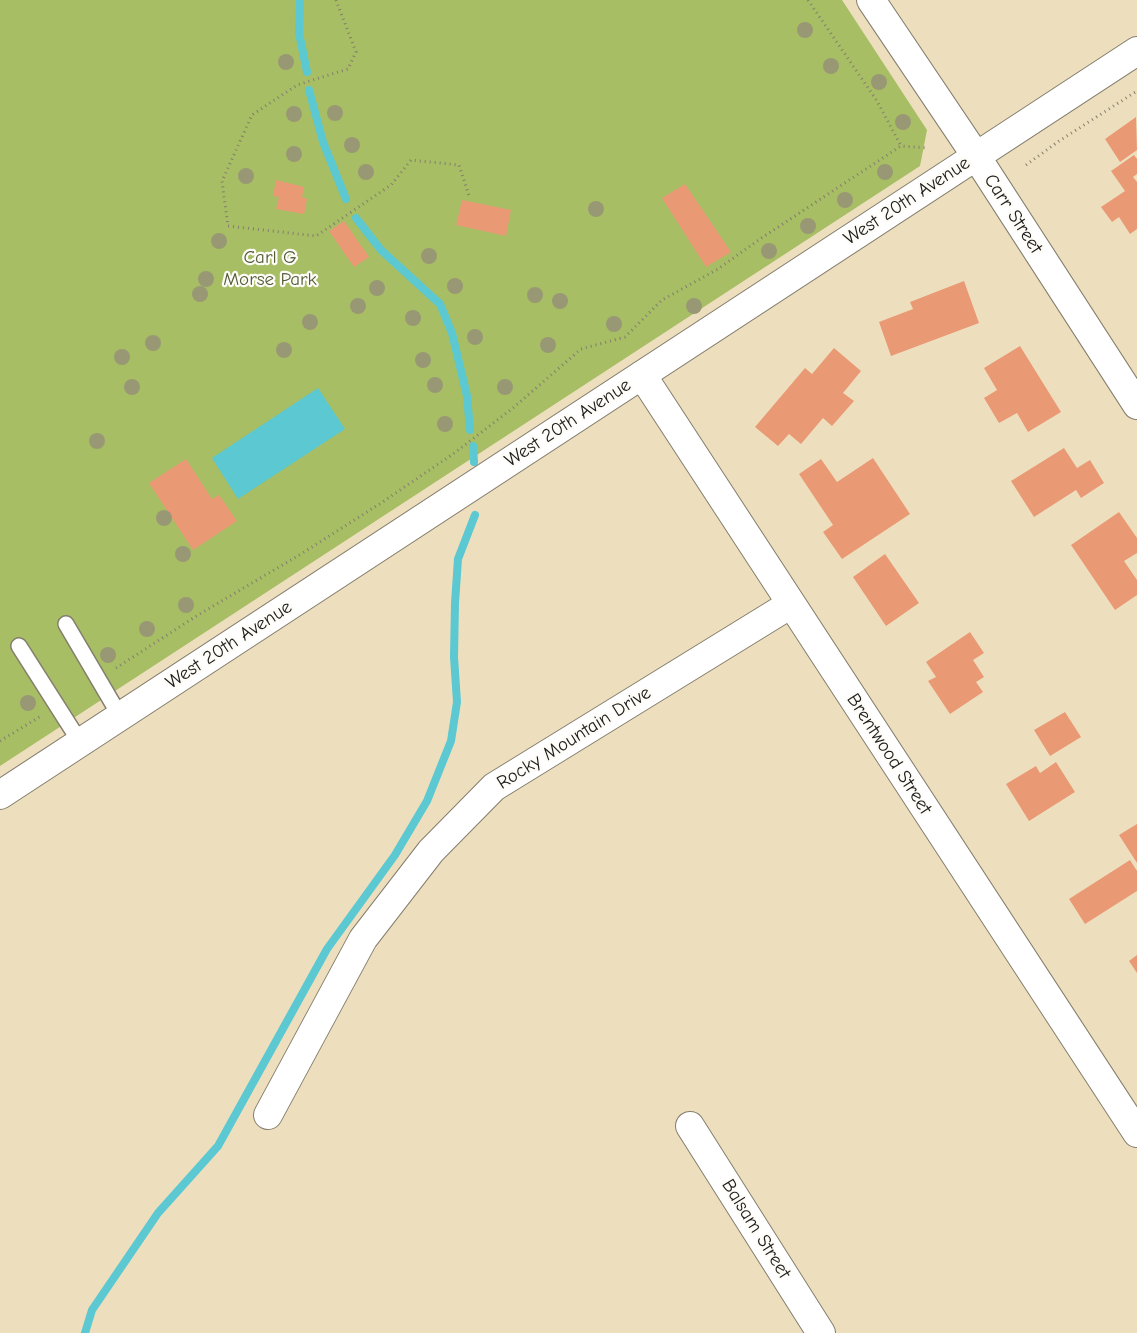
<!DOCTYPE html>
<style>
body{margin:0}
canvas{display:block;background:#eddfbe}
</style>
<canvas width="1137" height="1333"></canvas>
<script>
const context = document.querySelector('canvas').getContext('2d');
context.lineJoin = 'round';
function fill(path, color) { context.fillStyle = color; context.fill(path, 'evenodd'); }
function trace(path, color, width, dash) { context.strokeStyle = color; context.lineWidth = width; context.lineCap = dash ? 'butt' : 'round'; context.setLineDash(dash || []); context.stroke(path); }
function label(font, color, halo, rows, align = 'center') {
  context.font = font + ' "Comic Neue",sans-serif'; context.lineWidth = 4.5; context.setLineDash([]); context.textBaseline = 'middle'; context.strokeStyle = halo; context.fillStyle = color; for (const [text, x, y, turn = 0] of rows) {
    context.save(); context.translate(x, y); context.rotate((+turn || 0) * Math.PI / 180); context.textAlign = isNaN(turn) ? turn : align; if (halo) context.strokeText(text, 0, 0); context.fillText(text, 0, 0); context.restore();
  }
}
const green = new Path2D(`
 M0,0H842L927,130L920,166L0,766Z`);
const water = new Path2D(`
 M318,388L345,429L238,499L212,458Z`);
const stream = new Path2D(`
 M300,0L299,33L307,72
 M309,90L323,142L346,199
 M356,218L381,250L440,304L452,333L467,396L470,430
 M473,446L474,462
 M85,1333L92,1310L158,1213L218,1146L327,949L395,855L427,801L451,741L457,702L454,657L455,603L458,559L475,515`);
const building = new Path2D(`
 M1136,117L1137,150L1120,162L1105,139Z
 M1134,155L1137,159V174L1133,177L1137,182V229L1130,234L1119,217L1112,222L1101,207L1125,191L1111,171Z
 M276,180L304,187L302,197L307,199L304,214L276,209L279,197L273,196Z
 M685,184L731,252L706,267L662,198Z
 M462,200L511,210L506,236L456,225Z
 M344,221L369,257L354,267L329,231Z
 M964,281L979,323L891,356L879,322L913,309L910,302Z
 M1020,346L1061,412L1028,432L1017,413L999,423L984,398L997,390L984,368Z
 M834,348L861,371L843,393L854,401L832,426L823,418L801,444L789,434L778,446L755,427L805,368L812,374Z
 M1064,448L1077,468L1090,460L1104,483L1081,498L1076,490L1034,517L1011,481Z
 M873,458L910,514L842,559L823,532L833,525L799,474L821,459L837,482Z
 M186,459L212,499L219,495L237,521L193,550L149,483Z
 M1119,512L1137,538V553L1124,561L1137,580V595L1115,610L1071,545Z
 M885,554L919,603L886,626L853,577Z
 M970,632L984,653L973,660L984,677L976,682L983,692L950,714L928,681L936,677L926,662Z
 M1065,712L1081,737L1050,756L1034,730Z
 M1056,762L1075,792L1029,821L1006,784L1036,766L1040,773Z
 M1137,824V863L1119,835Z
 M1130,860L1137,871V891L1085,924L1069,899Z
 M1137,955V973L1129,961Z`);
const path = new Path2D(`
 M336,0L356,52L348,69L297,85L252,115L222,181L228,226L316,236L391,185L411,160L459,165L469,196
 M808,0L877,101L901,146
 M1026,165L1059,141L1137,91
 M116,668L198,615L301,554L381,503L453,454L513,408L581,349L625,337L662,300L718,269L760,239L901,146L928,148
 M0,741L41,716`);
const lane = new Path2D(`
 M66,624L120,716
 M19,646L80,742`);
const street = new Path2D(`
 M642,375L1137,1133
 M268,1115L363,939L431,851L494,787L791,604
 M690,1126L821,1333`);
const secondary = new Path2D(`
 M871,0L976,156L1137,405
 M0,795L1137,51`);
const trees = [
 [805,30],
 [286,62],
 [831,66],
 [879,82],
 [335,113],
 [294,114],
 [903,122],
 [352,145],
 [294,154],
 [366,172],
 [885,172],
 [246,176],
 [845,200],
 [596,209],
 [808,226],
 [219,241],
 [769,251],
 [429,256],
 [206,279],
 [455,286],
 [377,288],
 [200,294],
 [535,295],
 [560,301],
 [358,306],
 [694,306],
 [413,318],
 [310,322],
 [614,324],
 [475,337],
 [153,343],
 [548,345],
 [284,350],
 [122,357],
 [423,360],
 [435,385],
 [132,387],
 [505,387],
 [445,424],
 [97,441],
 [164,518],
 [183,554],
 [186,605],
 [147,629],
 [108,655],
 [28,703]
];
const streetNames = [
 ["West 20th Avenue",907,201,-33],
 ["Carr Street",1013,214,57],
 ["West 20th Avenue",568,423,-33],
 ["West 20th Avenue",229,645,-33],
 ["Rocky Mountain Drive",574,738,-32],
 ["Brentwood Street",889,754,57],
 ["Balsam Street",756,1229,58]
];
const parkNames = [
 ["Carl G",270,258],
 ["Morse Park",270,280]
];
fill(green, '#a7be64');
fill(water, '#5bc8d2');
trace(stream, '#5bc8d2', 8);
fill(building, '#ea9975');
trace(lane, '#847e6d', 18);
trace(street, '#847e6d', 30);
trace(secondary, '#847e6d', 30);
trace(path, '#847e6d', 3, [1, 4]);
trace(lane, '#fff', 15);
trace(street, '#fff', 28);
trace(secondary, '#fff', 28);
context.fillStyle = '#999875';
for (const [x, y] of trees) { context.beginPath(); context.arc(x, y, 8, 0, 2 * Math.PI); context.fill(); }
label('19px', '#1c1c1c', '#fdfcf7', streetNames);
label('19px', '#545d39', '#fdfcf7', parkNames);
</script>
